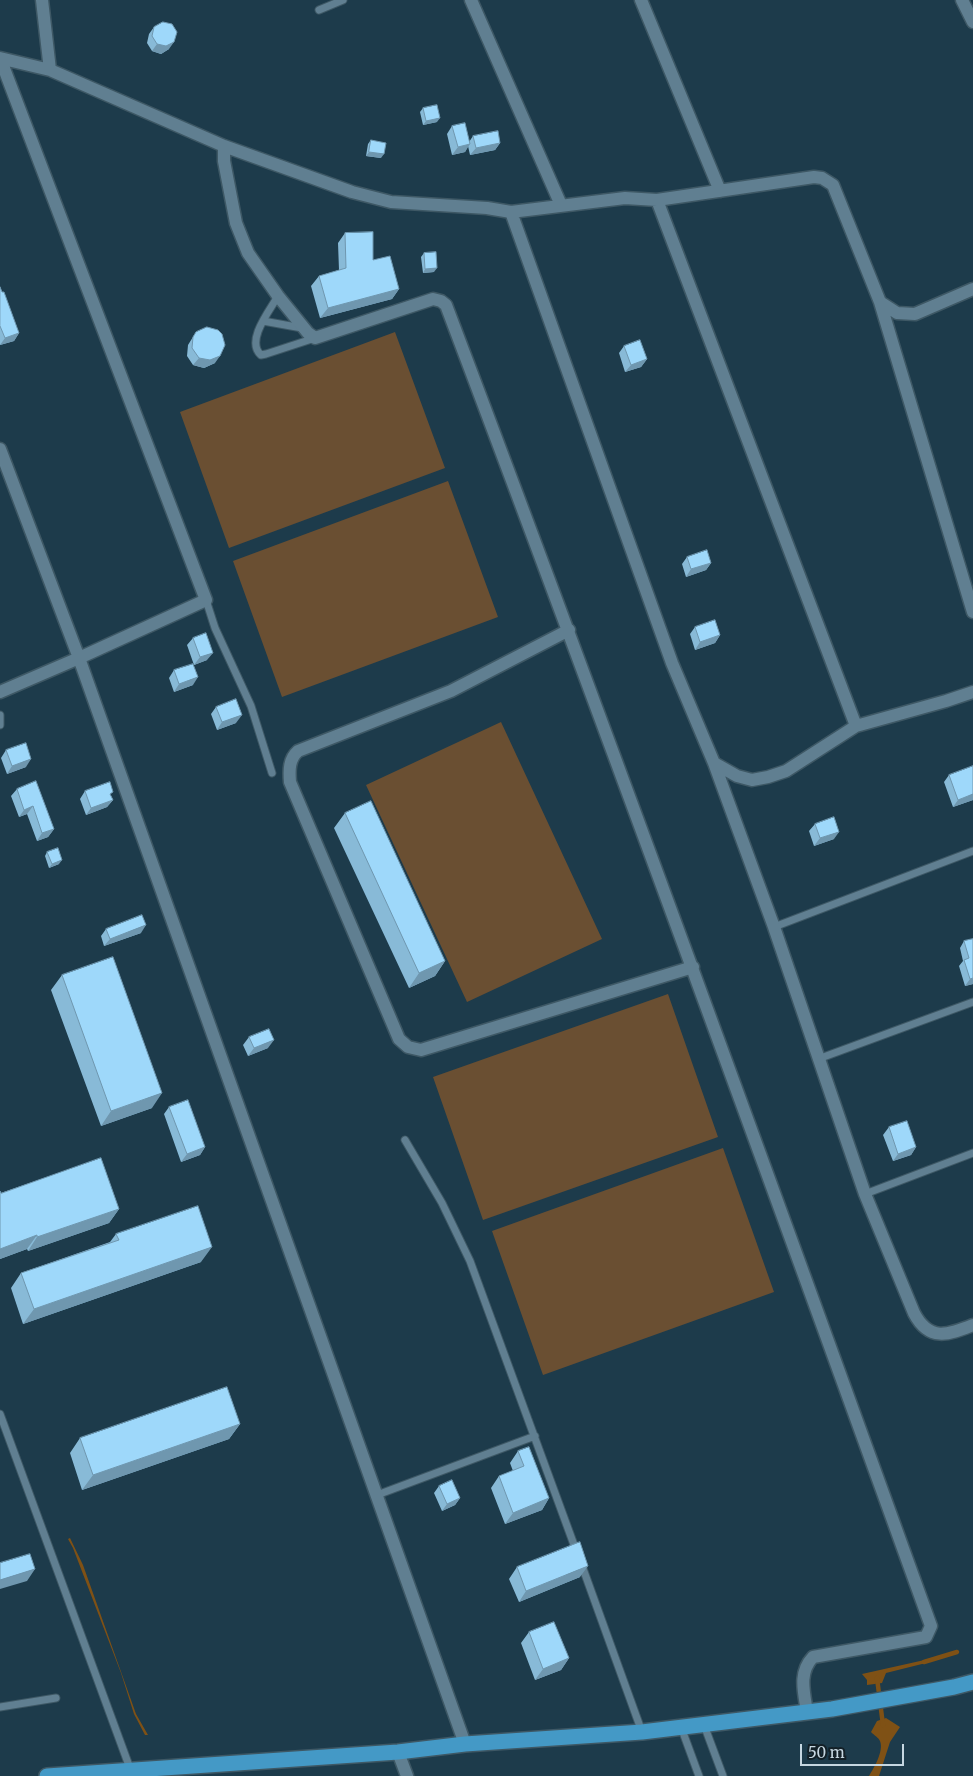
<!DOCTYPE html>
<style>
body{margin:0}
#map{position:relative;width:973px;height:1776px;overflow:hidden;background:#1d3b4b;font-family:Merriweather,serif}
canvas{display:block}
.scale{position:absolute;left:800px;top:1744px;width:104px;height:22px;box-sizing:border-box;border:2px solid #c6d7e1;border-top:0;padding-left:6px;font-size:15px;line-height:18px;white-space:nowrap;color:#c6d7e1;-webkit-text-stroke:4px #132027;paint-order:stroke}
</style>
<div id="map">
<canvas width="973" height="1776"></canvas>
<div class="scale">50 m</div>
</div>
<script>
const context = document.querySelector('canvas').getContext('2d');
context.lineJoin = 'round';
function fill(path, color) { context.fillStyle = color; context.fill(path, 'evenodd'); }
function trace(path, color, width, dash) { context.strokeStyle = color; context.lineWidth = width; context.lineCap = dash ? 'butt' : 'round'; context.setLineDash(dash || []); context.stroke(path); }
const green = new Path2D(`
 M395,332L445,468L229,548L180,412Z
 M448,481L498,617L282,697L233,561Z
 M501,722L602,939L467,1002L366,785Z
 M668,994L718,1137L483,1220L433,1077Z
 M723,1148L774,1292L543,1375L492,1231Z`);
const water = new Path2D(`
 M70,1538L83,1565L136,1714L148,1735H145L134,1714L121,1673L73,1548L68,1539Z
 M929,1659L930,1662L886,1673L882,1683L867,1685V1680L862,1674Z
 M886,1718L900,1727L890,1742L879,1776H869C874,1768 884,1751 880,1741C879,1738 874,1735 871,1732L877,1721Z`);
const stream = new Path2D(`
 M924,1662L957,1652
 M877,1678L883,1725`);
const lane = new Path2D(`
 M319,10L343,0
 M278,296C270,310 245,341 261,355L266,354L315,338
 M263,321L302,328
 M206,600L215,628L251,706L272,773
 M0,715V725
 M774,927L973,851
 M818,1059L973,1002
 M405,1140L442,1203L470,1261L577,1553
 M865,1194L973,1153
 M0,1414L131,1771
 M377,1495L535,1436
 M581,1563L642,1732
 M0,1707L56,1698
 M704,1725L723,1776
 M681,1727L699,1776`);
const street = new Path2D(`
 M42,0L50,70
 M471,0L561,205
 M641,0L720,191
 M962,0L973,22
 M0,58L206,600L79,658L465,1744
 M0,58L50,70L224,146L352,192L391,202L487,208L511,212L625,198L657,200L814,177L822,178L833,185L880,302L897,313L915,314L973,289
 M224,146V161L236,223L248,253L278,296L308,333L315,338L433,299L441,301L446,305C612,744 772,1185 931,1626L926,1637L813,1657C798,1673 804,1692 807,1712
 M657,200L856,726
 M511,212L672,663L714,763L774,927L865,1194L914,1313C929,1342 948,1335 973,1325
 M880,302L973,612
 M0,449L79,658L0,692
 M569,630L451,691L298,751C289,759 289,770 290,782L399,1039L408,1047L421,1050L693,967
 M714,763L737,776L752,780L768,777L786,771L856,726L946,701L973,692
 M398,1752L407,1776`);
const highway = new Path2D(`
 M47,1776L398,1752L465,1744L642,1732L832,1709L954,1687L973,1682`);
const wall = new Path2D(`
 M154,27L169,49L161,54L152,51L147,43L149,34Z
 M423,108L437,122L423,125L420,112Z
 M452,126L469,142L473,136L500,143L495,150L470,155L468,146L465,152L452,155L447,134Z
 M371,140L381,158L366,156L368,144Z
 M345,233L373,260L399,289L392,299L320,318L311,286L319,276L339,270L338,243Z
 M424,253L434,272L423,273L421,257Z
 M0,287L19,333L14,341L0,345Z
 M196,332L215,363L204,368L193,365L187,356L188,345Z
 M624,346L647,359L641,367L625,372L619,353Z
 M687,557L711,563L706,570L686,577L682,564Z
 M695,627L720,635L715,643L695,650L690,634Z
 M193,638L207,660L194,665L187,645Z
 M174,670L193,685L174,692L169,678Z
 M216,707L236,723L217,730L211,714Z
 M6,750L26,767L7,774L1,758Z
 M949,775L973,800L953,807L944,782Z
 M17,789L54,829L48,837L37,841L27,814L19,817L11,796Z
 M85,791L111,796L113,800L107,807L86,815L80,799Z
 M345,813L445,961L435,976L409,988L334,828Z
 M815,824L834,839L814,846L809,831Z
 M47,852L59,864L49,868L45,856Z
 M106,929L141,933L104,946L101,936Z
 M973,939V984L965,986L959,966L963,961L960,948L964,941Z
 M62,975L152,1108L101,1126L51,990Z
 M249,1037L268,1048L248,1056L243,1045Z
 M169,1107L205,1147L200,1155L181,1162L164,1114Z
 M889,1127L916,1147L911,1155L893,1161L883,1135Z
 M0,1191L1,1193L119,1209L109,1223L28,1251L27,1249L0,1259Z
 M116,1234L201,1262L23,1324L11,1288L21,1273L110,1242Z
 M240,1424L229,1439L82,1490L70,1453L80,1438Z
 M518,1451L549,1498L542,1510L505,1524L491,1488L499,1476L513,1471L510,1463Z
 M439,1486L460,1498L455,1505L442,1511L434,1493Z
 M517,1567L580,1577L519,1602L509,1579Z
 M529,1632L569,1658L561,1670L535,1680L521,1643Z`);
const shadedWall = new Path2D(`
 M174,42L169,49L161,54L152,51L157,44Z
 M440,118L437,122L423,125L426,121Z
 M500,143L495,150L470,155L476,148Z
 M470,144L465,152L452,155L458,147Z
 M369,152L384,154L381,158L366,156Z
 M437,268L434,272L423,273L425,269Z
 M399,289L392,299L320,318L328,308Z
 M19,333L14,341L0,345L5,338Z
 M220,356L215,363L204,368L193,365L199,358Z
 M647,359L641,367L625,372L631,365Z
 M711,563L706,570L686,577L691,569Z
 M720,635L715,643L695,650L700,642Z
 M213,653L207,660L194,665L200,657Z
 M198,677L193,685L174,692L179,684Z
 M242,715L236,723L217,730L222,722Z
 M31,759L26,767L7,774L12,766Z
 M973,794V800L953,807L958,800Z
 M113,800L107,807L86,815L91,808Z
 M33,806L27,814L19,817L24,810Z
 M54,829L48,837L37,841L42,833Z
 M839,832L834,839L814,846L820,838Z
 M62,860L59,864L49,868L52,864Z
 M146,925L141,933L104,946L110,939Z
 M445,961L435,976L409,988L419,973Z
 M973,978V984L965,986L970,979Z
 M274,1040L268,1048L248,1056L254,1048Z
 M162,1093L152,1108L101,1126L111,1111Z
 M205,1147L200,1155L181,1162L187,1154Z
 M916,1147L911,1155L893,1161L898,1154Z
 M119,1209L109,1223L28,1251L37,1237Z
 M37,1235L27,1249L0,1259V1249Z
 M212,1247L201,1262L23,1324L34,1309Z
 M240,1424L229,1439L82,1490L93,1475Z
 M460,1498L455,1505L442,1511L447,1504Z
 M549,1498L542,1510L505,1524L513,1513Z
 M588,1566L580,1577L519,1602L526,1591Z
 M35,1569L27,1581L0,1589V1580Z
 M569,1658L561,1670L535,1680L543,1669Z`);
const building = new Path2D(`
 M163,22L172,24L177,32L174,42L166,46L157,44L152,36L154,27Z
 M437,105L440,118L426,121L423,108Z
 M465,123L470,144L458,147L452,126Z
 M498,131L500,143L476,148L473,136Z
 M371,140L386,143L384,154L369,152Z
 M373,232V260L390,256L399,289L328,308L319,276L346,268L345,233Z
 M436,252L437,268L425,269L424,253Z
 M0,287L2,292H4L19,333L5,338L0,326Z
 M207,327L218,330L222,334L225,345L220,356L210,360L199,358L192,348L193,337L196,332Z
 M640,340L647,359L631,365L624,346Z
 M707,550L711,563L691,569L687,557Z
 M715,620L720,635L700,642L695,627Z
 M206,633L213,653L200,657L193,638Z
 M193,664L198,677L179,684L174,670Z
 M236,699L242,715L222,722L216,707Z
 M26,743L31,759L12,766L6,750Z
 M973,766V794L958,800L949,775Z
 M36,781L54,829L42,833L33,806L24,810L17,789Z
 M110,782L113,792L110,794L113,800L91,808L85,791Z
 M371,801L445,961L419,973L345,813Z
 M834,817L839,832L820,838L815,824Z
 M58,848L62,860L52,864L47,852Z
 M142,915L146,925L110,939L106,929Z
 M973,939V978L970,979L964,960L969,958L964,941Z
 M113,957L162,1093L111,1111L62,975Z
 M269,1029L274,1040L254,1048L249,1037Z
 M188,1100L205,1147L187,1154L169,1107Z
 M907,1121L916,1147L898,1154L889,1127Z
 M101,1158L119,1209L37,1237V1235L0,1249V1191L1,1193Z
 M198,1206L212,1247L34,1309L21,1273L119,1240L116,1234Z
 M227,1387L240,1424L93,1475L80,1438Z
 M529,1447L549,1498L513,1513L499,1476L524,1466L518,1451Z
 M452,1480L460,1498L447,1504L439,1486Z
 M580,1542L588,1566L526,1591L517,1567Z
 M30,1554L35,1569L0,1580V1563Z
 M554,1622L569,1658L543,1669L529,1632Z`);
fill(green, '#6a4f32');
fill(water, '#7f5115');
trace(stream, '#7f5115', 4.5);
trace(lane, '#3e5865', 9);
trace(street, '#3e5865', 15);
trace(highway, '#3e5865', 18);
trace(lane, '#607f91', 7);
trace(street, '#607f91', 12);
trace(highway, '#4499c6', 15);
fill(wall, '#88bad7');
fill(shadedWall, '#6f97af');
fill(building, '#9ed8fa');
trace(building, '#6f97af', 1);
</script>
